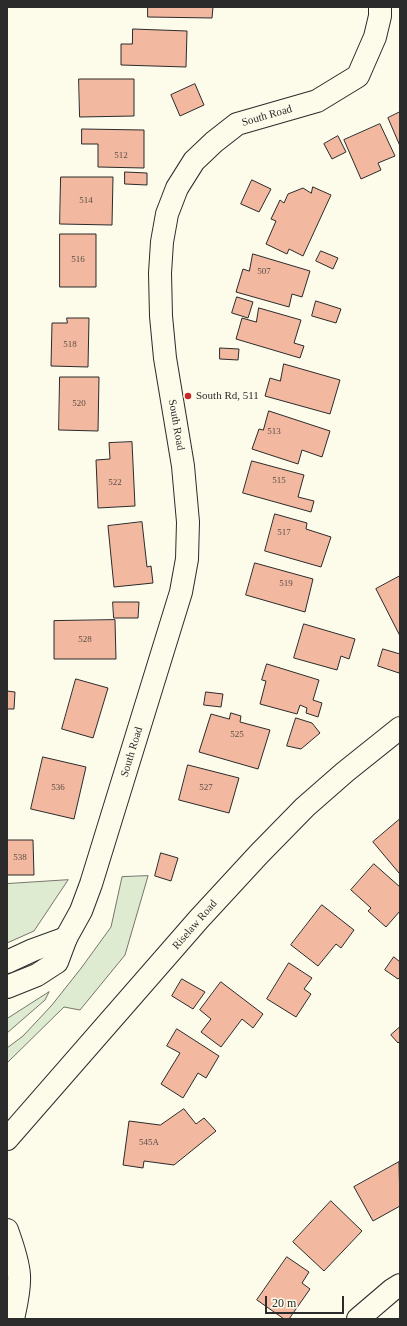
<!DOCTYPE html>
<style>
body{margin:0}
#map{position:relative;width:407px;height:1326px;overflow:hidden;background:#fdfbea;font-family:Georgia,serif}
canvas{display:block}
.frame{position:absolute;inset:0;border:8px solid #2b2b2b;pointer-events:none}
.scale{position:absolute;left:265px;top:1296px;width:79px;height:18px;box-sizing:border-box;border:2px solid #2b2b2b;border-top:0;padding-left:5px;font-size:12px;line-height:14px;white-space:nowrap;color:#2b2b2b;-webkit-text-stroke:3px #fdfbea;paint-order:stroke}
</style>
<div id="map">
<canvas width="407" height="1326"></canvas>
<div class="frame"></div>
<div class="scale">20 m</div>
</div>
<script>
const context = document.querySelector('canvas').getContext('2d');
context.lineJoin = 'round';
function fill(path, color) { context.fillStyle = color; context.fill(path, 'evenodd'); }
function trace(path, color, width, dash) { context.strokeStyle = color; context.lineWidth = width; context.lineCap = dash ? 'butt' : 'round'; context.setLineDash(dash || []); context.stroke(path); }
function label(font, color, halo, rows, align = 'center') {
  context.font = font + ' Georgia,serif'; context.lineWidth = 3; context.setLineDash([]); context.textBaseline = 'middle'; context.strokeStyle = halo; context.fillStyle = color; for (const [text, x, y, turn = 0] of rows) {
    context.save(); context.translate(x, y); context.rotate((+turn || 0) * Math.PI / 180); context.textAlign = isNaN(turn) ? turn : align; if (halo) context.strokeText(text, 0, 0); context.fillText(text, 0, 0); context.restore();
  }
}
const green = new Path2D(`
 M148,876L125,955L80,1010L64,1007L7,1063V1048L23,1036L52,1005L82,967L111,927L122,877Z
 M68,880L34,931L7,943V884Z
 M49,992L45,1000L7,1033V1019Z`);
const building = new Path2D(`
 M148,7H213L212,18L148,17Z
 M133,29L187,31L186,67L121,65V44H132Z
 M79,79H134V116L80,117Z
 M195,84L204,105L180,116L171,95Z
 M400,112V146L388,118Z
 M380,124L395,156L378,163L381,170L361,179L344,140Z
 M82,129L144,130V168L98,167V144H82Z
 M338,136L346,152L332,159L324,144Z
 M125,172L147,173V185L125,184Z
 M61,177H113L112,225L60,224Z
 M252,180L271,189L259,212L241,204Z
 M313,187L331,195L303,256L289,249L287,254L266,244L276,221L271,219L280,200L284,203L288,194L303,188L311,193Z
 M60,234H96V287H60Z
 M321,251L338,258L333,269L316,261Z
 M253,254L310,271L302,297L292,294L289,307L236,292L243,269L249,271Z
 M237,297L253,302L248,318L232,313Z
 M316,301L341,309L336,323L312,316Z
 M259,308L301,320L294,343L304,346L300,358L236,339L242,318L256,322Z
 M67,318H89L88,367L51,366L52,323H67Z
 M220,348L239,349L238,360L220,359Z
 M284,364L340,380L330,414L265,396L270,378L280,381Z
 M60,377H99L98,431L59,430Z
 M269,411L330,431L322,457L302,450L298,464L252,449L259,429L263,430Z
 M132,442L135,506L98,508L96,460L110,459L109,443Z
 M252,461L304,475L298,497L314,501L311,512L243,493Z
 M275,514L307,523L306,529L331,537L321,567L265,551Z
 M142,522L147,567L151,566L153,583L114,587L108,526Z
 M255,563L313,579L305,612L246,595Z
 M400,576V636L376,589Z
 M113,602H139L138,618H114Z
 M115,620L116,659H54V621Z
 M304,624L355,639L349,659L341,656L337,670L294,658Z
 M383,649L400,654V669L399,673L378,666Z
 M267,664L319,680L313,700L322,703L318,717L306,713L307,708L300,705L297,714L260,704L266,681L262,680Z
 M76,679L108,688L93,738L62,729Z
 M7,691L15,692L14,709H7Z
 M206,692L223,694L221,707L204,705Z
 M231,713L241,716L240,722L270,730L258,769L199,752L211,714L229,719Z
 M296,718L312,723L320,733L301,749L287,746Z
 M43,757L86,767L74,819L31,809Z
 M188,765L239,778L229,813L179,800Z
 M400,819V872L399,873L373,842Z
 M7,840H33L34,875H7Z
 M161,853L178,858L171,881L155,876Z
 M374,864L400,887V911L386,927L368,911L371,908L351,890Z
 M322,905L354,930L341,948L336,944L318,966L291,945Z
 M394,957L400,962V977L398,979L385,970Z
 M289,963L312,978L304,989L311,994L296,1017L267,999Z
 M182,979L205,992L193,1009L172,996Z
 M221,982L263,1014L253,1028L242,1019L221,1047L201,1032L211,1019L200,1010Z
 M400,1027V1041L398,1043L391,1035Z
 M177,1029L219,1056L206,1078L198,1073L183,1098L161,1084L180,1053L167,1046Z
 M184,1109L196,1124L204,1118L216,1131L174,1165L144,1161L143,1168L123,1165L129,1121L160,1125Z
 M399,1162L400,1206L373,1221L354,1187Z
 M331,1201L362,1231L324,1271L293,1242Z
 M287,1257L309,1272L302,1283L310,1289L289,1319H284L257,1300Z`);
const minor = new Path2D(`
 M7,962L33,950L66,938
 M358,1319L392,1290L400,1285`);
const tertiary = new Path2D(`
 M66,938L81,911L91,884L181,592L187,559L188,522L183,466L165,358L161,316L160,273L162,242L167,214L177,188L194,161L214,142L237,124L317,101L358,76L375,37L380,16V7`);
const secondary = new Path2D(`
 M7,1139L199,919L259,854L305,807L345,772L400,728`);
const trunk = new Path2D(`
 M7,987L37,975L57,962L66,938
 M7,1230C12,1244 18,1260 19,1275C20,1290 16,1305 13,1319`);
const markers = [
 [188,396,4,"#c62828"]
];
const numberNames = [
 ["512",121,156],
 ["514",86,201],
 ["516",78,260],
 ["507",264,272],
 ["518",70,345],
 ["520",79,404],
 ["513",274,432],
 ["515",279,481],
 ["522",115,483],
 ["517",284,533],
 ["519",286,584],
 ["528",85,640],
 ["525",237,735],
 ["536",58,788],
 ["527",206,788],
 ["538",20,858],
 ["545A",149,1143]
];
const streetNames = [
 ["South Road",267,116,-16],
 ["South Road",176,425,80],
 ["South Road",132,752,-73],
 ["Riselaw Road",195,925,-49]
];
const poiNames = [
 ["South Rd, 511",196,396]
];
fill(green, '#deebd1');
trace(green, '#74746e', 1);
fill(building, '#f2b8a0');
trace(building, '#2b2b2b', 1);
trace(minor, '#2b2b2b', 24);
trace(tertiary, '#2b2b2b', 24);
trace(secondary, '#2b2b2b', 24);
trace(trunk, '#2b2b2b', 24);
trace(minor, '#fdfbea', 22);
trace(tertiary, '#fdfbea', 22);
trace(secondary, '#fdfbea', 22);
trace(trunk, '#fdfbea', 22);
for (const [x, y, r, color] of markers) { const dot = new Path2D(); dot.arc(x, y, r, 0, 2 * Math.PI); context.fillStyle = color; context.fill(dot); trace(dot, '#fdfbea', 1.5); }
label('9px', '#5d4e48', null, numberNames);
label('11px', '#2b2b2b', '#fdfbea', streetNames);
label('11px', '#2b2b2b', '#fdfbea', poiNames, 'left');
</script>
